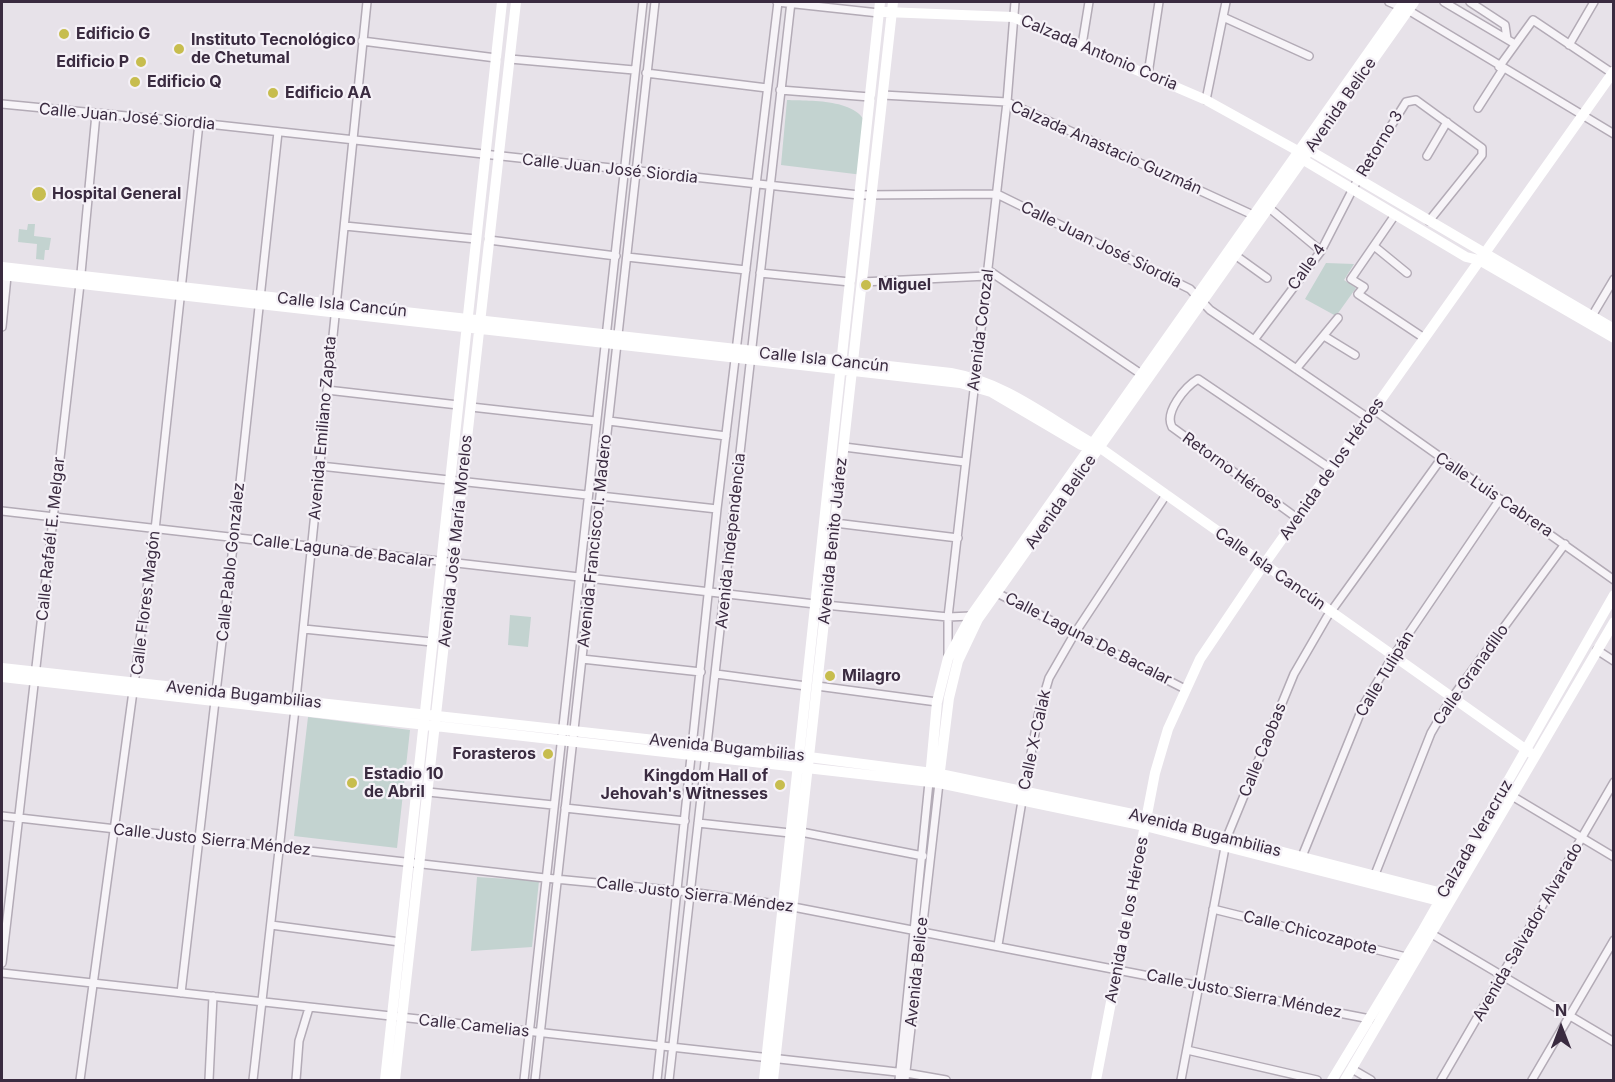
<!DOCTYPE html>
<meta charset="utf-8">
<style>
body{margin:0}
#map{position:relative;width:1615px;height:1082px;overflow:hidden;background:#e7e2e9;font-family:Inter,sans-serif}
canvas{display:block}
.frame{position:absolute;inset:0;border:3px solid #3a2b40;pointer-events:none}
.north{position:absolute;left:1531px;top:998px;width:60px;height:60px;-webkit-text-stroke:4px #f5f1f7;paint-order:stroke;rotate:0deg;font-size:16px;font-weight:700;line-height:24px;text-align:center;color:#3a2b40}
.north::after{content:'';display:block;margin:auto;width:21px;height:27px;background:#3a2b40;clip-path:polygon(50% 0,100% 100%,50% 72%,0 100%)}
</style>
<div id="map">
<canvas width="1615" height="1082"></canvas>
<div class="frame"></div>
<div class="north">N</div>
</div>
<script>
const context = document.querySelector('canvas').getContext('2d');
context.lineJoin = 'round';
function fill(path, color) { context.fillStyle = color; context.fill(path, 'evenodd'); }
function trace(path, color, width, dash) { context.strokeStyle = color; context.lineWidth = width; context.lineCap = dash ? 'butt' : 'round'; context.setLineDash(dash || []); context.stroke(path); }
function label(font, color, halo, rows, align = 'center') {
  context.font = font + ' Inter,sans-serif'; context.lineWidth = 4.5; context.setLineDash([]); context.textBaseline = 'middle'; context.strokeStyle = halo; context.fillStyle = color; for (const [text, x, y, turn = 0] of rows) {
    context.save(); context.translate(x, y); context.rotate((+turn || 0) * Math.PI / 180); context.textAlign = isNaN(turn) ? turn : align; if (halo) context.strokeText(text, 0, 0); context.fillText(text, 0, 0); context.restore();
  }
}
const green = new Path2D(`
 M787,100C810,101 867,98 867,132C868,146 864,161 863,175L781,165Z
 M28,224H35L34,236L51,238L49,250H45L44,260L36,259L37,244L18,242L19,229L27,230Z
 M1326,263L1354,264L1344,280L1356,288L1336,316L1305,299Z
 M510,615L531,617L528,647L508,645Z
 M308,717L410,730L397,848L294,836Z
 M477,877L539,881L532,947L471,951Z`);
const street = new Path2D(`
 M777,2L879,13
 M1389,2L1408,10L1614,134
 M1444,2L1515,44
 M1470,2L1505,25L1507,39
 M1223,17L1309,56
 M362,41L496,58
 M1082,45L1089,2
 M1569,45L1594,2
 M510,59L634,70
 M1499,67L1533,20L1612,73
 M646,73L767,88
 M1148,74L1159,2
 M780,90L870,97
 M883,95L1007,102L1253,215
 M1206,100L1226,2
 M2,104L199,123L859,195L997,194L1190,289L1210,310L1368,418
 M1478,108L1503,69
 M1427,156L1447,122
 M1268,207L1321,251
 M1395,215L1351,279L1364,287L1358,294L1424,338
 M345,226L476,239
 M489,240L616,256
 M1374,246L1407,273
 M1235,255L1267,278
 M627,257L746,270
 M988,270L1141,374
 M760,273L850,282
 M862,282L987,276
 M1592,316L1614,279
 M2,327L7,276
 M1324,336L1355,355
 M1254,340L1321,251L1358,179L1406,102L1416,100L1482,148V155L1429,221
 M1296,369L1338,318
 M327,390L458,405
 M471,407L596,421
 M1374,410L1614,580
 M609,421L726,436
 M844,447L965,462
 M320,466L587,495
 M600,496L717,509
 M2,511L815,604L948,617L971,616
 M1297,518L1172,427C1164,412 1185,387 1198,379L1331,469
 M835,523L958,538
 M995,592L1185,689
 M304,629L432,642
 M1597,650L1614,661
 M948,655V617L1007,102L1015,2
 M582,659L701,672
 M716,674L806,686
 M817,686L937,702
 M428,792L553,805
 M1512,796L1614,857
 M565,808L685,821
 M2,816L545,878L690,892L783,905L1370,1019
 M698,823L790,833
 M801,832L923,856
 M1301,859L1364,704L1390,661L1500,499
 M1374,877L1431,733L1449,702L1565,544
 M1213,909L1406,957
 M271,925L400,942
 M1430,933L1614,1042
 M998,945L1022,801L1039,712L1049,678L1075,633L1166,495
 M2,963L80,284L96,114
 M2,973L906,1073L946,1080
 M181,993L234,538L278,132
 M1187,1050L1317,1080
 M1352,1069L1371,1080
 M80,1080L155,530L199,123
 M209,1080L213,996
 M253,1080L295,709L367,2
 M296,1080L299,1041L309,1008
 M524,1080L643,2
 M535,1080L655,2
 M657,1080L717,509L778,2
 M669,1080L791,2
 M899,1080L929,782
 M905,1080L939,783
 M1181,1080L1227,837L1294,674L1327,617L1441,459
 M1441,1080L1614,782
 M1532,1080L1614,940`);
const secondary = new Path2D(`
 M885,12L1013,17L1206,100L1298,151
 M1302,151L1309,150L1614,329
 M1300,154L1302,159L1466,257L1479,260L1614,338
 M2,267L951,373C1007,383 1050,420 1099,447L1535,756
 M2,275L960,383L991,392L1081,445
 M2,668L809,757L940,774L1147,817L1442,893
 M2,677L939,783L1145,826L1439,901
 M930,778L937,702L948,658L971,616L1404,2
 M939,779L949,698L958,661L978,619L1414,2
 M385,1080L502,2
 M395,1080L516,2
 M764,1080L880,2
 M773,1080L893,2
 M1096,1080L1155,773L1168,729L1200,659L1260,570L1614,71
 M1332,1080L1423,930L1614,595
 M1345,1080L1614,622`);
const markers = [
 [64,34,6,"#c7bd4e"],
 [179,49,6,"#c7bd4e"],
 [141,62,6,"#c7bd4e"],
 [135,82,6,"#c7bd4e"],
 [273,93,6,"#c7bd4e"],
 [39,194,8,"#c7bd4e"],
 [866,285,6,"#c7bd4e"],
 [830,676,6,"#c7bd4e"],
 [548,754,6,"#c7bd4e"],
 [352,783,6,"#c7bd4e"],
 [780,785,6,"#c7bd4e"]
];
const poiNames = [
 ["Edificio G",76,34],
 ["Instituto Tecnológico",191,40],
 ["de Chetumal",191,58],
 ["Edificio P",129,62,"right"],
 ["Edificio Q",147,82],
 ["Edificio AA",285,93],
 ["Hospital General",52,194],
 ["Miguel",878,285],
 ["Milagro",842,676],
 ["Forasteros",536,754,"right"],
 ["Estadio 10",364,774],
 ["de Abril",364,792],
 ["Kingdom Hall of",768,776,"right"],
 ["Jehovah's Witnesses",768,794,"right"]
];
const streetNames = [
 ["Calzada Antonio Coria",1099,53,23],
 ["Avenida Belice",1341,105,-55],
 ["Calle Juan José Siordia",127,117,5],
 ["Retorno 3",1380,144,-59],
 ["Calzada Anastacio Guzmán",1106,148,24],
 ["Calle Juan José Siordia",610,169,6],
 ["Calle Juan José Siordia",1101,245,26],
 ["Calle 4",1307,267,-55],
 ["Calle Isla Cancún",342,305,6],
 ["Avenida Corozal",981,330,-83],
 ["Calle Isla Cancún",824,360,6],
 ["Avenida Emiliano Zapata",323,428,-85],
 ["Avenida de los Héroes",1332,469,-55],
 ["Retorno Héroes",1232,471,36],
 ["Calle Luis Cabrera",1494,495,34],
 ["Avenida Belice",1061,502,-55],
 ["Calle Rafaél E. Melgar",51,539,-84],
 ["Avenida José María Morelos",456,541,-84],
 ["Avenida Francisco I. Madero",595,541,-84],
 ["Avenida Independencia",731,541,-84],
 ["Avenida Benito Juárez",833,541,-84],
 ["Calle Laguna de Bacalar",343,551,7],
 ["Calle Pablo González",231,562,-84],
 ["Calle Isla Cancún",1270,569,35],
 ["Calle Flores Magón",146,603,-83],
 ["Calle Laguna De Bacalar",1088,639,27],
 ["Calle Tulipán",1385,674,-59],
 ["Calle Granadillo",1471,675,-55],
 ["Avenida Bugambilias",244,695,6],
 ["Calle X-Calak",1035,740,-78],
 ["Avenida Bugambilias",727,748,6],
 ["Calle Caobas",1263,750,-68],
 ["Avenida Bugambilias",1205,833,14],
 ["Calzada Veracruz",1475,839,-60],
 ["Calle Justo Sierra Méndez",212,840,6],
 ["Calle Justo Sierra Méndez",695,895,7],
 ["Avenida de los Héroes",1127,920,-79],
 ["Avenida Salvador Alvarado",1528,932,-60],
 ["Calle Chicozapote",1310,933,14],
 ["Avenida Belice",917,972,-84],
 ["Calle Justo Sierra Méndez",1244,994,11],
 ["Calle Camelias",474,1026,6]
];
fill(green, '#c3d3d0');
trace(street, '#b3abb6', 10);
trace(street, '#f7f4f8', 7);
trace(secondary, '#fff', 10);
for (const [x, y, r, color] of markers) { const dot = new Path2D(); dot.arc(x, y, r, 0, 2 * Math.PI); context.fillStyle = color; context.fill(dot); trace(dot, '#f5f1f7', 2); }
label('bold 16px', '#3a2b40', '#f5f1f7', poiNames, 'left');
label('16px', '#3a2b40', '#f5f1f7', streetNames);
</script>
